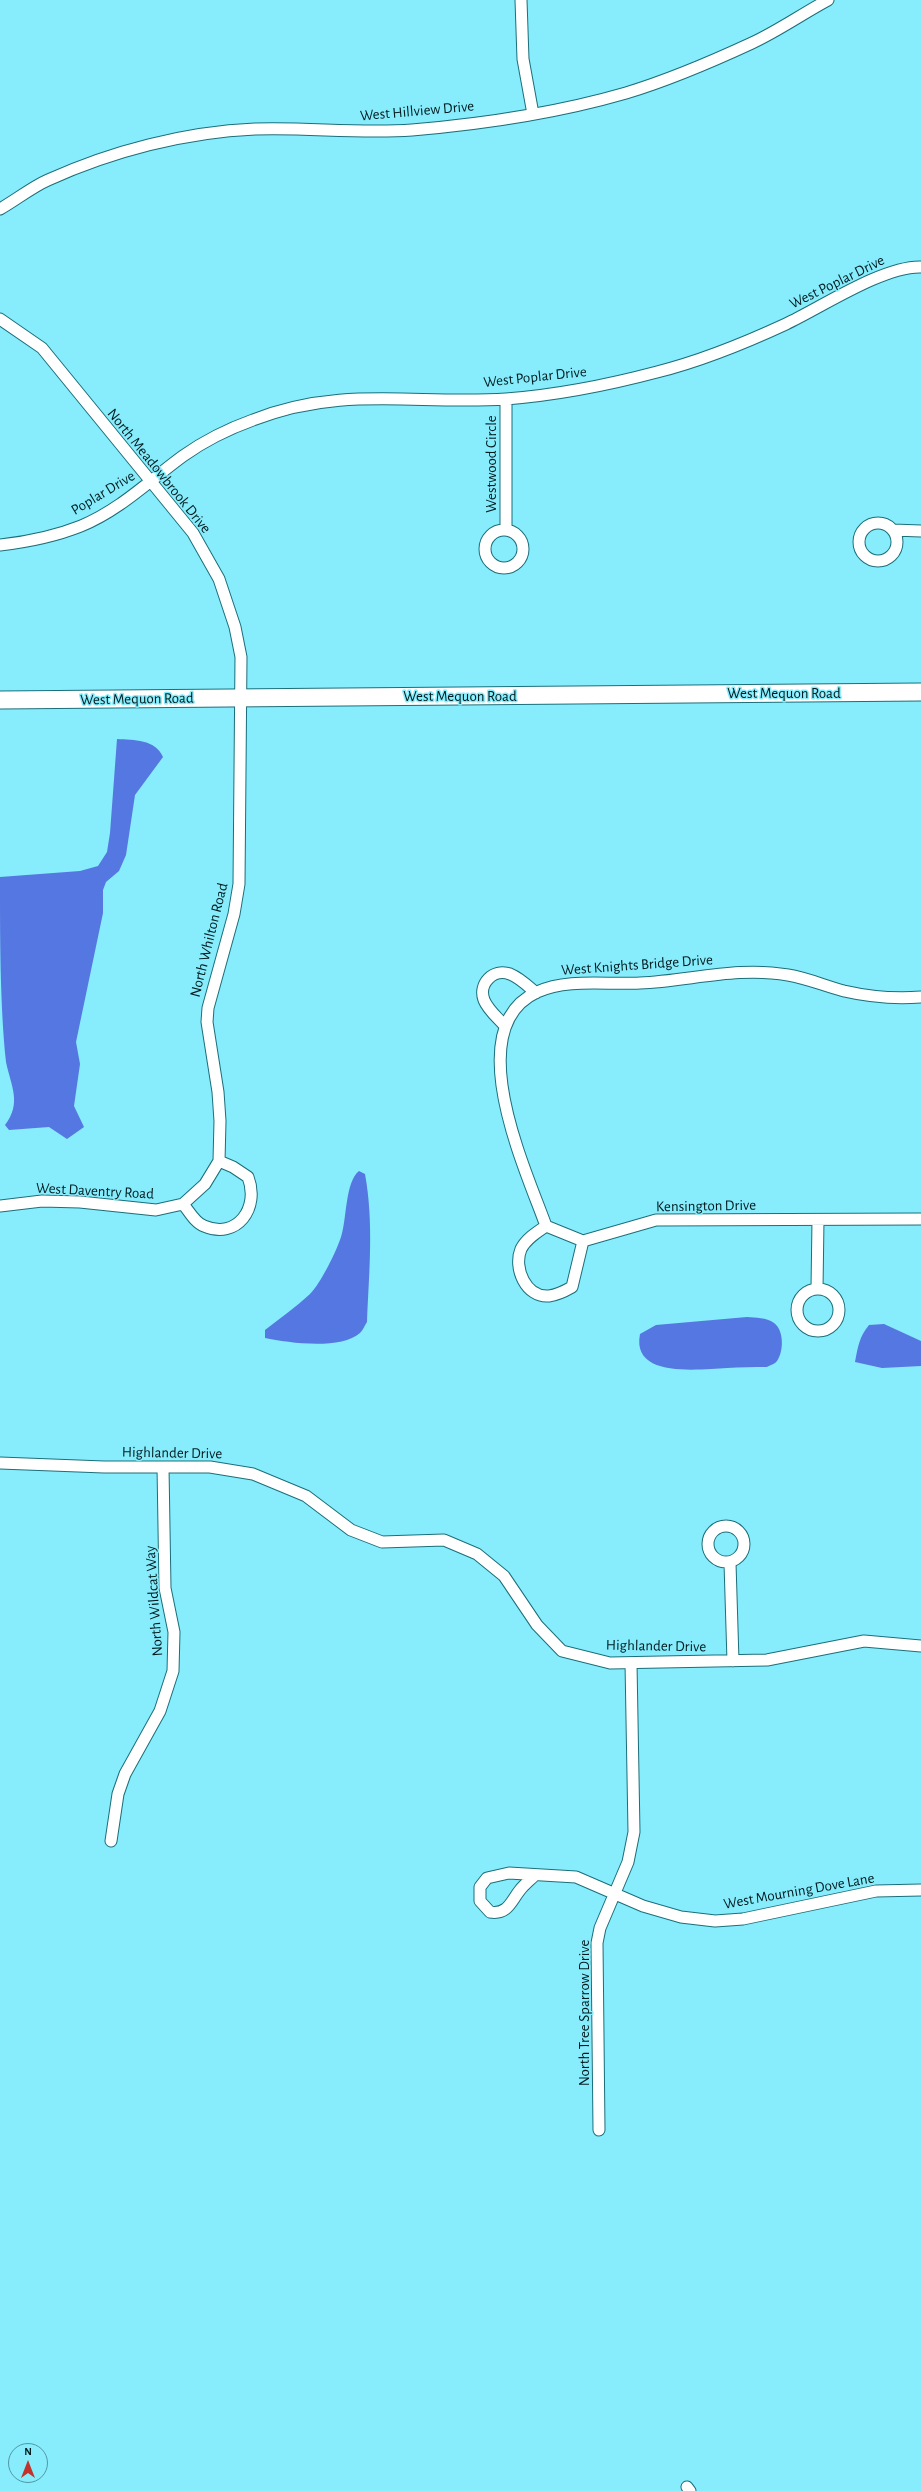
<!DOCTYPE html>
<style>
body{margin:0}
#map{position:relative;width:921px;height:2491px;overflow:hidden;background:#87ecfb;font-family:"Alegreya Sans",sans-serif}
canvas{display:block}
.north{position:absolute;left:8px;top:2443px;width:40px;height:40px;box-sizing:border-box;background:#87ecfb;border:1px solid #5198a3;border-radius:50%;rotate:0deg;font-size:11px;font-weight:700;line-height:16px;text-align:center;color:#001b20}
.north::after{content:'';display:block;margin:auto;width:14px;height:18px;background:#c1332c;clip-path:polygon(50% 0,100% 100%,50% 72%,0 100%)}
</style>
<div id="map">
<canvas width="921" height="2491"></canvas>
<div class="north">N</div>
</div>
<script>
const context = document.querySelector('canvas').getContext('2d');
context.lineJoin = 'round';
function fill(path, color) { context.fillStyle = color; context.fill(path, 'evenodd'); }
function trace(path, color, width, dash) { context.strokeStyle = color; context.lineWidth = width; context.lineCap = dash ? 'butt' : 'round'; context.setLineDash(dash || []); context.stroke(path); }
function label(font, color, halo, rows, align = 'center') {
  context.font = font + ' "Alegreya Sans",sans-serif'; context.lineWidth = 3; context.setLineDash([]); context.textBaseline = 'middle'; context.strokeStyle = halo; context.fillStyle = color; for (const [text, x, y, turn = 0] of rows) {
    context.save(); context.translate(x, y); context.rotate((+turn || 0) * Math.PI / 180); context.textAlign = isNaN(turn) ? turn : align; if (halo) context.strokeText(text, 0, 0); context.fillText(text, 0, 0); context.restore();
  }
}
const water = new Path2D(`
 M117,739C134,740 155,739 163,757L135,795L126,855L119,871L106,882L103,890V913L76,1042L80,1064L74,1106L84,1127L67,1139L49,1127L9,1130L5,1125C22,1103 11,1086 6,1062C0,1005 0,935 0,877L80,871L98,866L107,852L110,833Z
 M359,1171L365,1174C374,1223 369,1273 367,1322C365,1325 363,1330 360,1333C341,1350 289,1343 265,1338V1330C280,1318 296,1307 310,1294C321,1283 336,1252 341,1237C347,1219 345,1182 359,1171Z
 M747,1317C756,1318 766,1317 774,1323C784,1330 784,1351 777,1361C775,1364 770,1365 767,1367C753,1367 740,1367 727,1368C700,1369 631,1379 640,1334L656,1325Z
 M884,1324L921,1341V1366L882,1368L855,1362C858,1347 859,1337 869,1325Z`);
const minor = new Path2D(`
 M521,0L523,59L533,114
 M0,209C16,200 32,187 48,180C112,151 185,132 255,129C307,127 359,134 412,130C483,124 557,113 626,93C669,80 711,62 752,43C778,31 802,14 828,0
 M0,319L42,348L193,533L219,579L235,627L241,657L239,884L234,914L208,1008L207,1022L218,1092L220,1121L219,1161L205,1184L183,1204L156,1210L80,1202L42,1201L0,1206
 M859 542a19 19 0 1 1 38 0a19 19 0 1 1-38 0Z
 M506,530V399
 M893,530L921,531
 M485 549a19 19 0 1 1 38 0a19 19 0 1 1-38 0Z
 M0,545C27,542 56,536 81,526C120,510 150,480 183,456C204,441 228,429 253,420C342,385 416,405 506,399C557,395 608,385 657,372C701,361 745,343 786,324C822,307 883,266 921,267
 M921,997C895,999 870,997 844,991C825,986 807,978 788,975C738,966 689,981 640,983C606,985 568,978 537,992C459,1028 526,1170 546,1226L583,1241L656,1220L921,1219
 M504,1025C498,1018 488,1010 484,1000C478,984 493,968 510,974C520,978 528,986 536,993
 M183,1204C189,1211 195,1223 204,1226C237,1240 260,1208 248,1177L233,1167L219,1161
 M546,1226C537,1232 526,1239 521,1249C513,1268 526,1298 549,1296C557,1295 565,1291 572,1287L583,1241
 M797 1310a21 21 0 1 1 42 0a21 21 0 1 1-42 0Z
 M817,1289L818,1220
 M0,1463L104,1467H210L253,1474L306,1496L351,1530L382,1542L444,1540L477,1554L504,1576L537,1625L562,1651L610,1663L767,1660L864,1641L921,1646
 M708 1544a18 18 0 1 1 36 0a18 18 0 1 1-36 0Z
 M730,1563L733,1661
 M111,1841L118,1794L125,1774L160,1711L173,1671L174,1632L165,1588L163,1467
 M534,1876C529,1881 524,1885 520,1890C511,1901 508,1915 490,1912L480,1901V1887L487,1878L509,1873L576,1877L643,1906L681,1917L715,1921L743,1919L876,1891L921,1890
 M599,2130L597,1943L600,1928L628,1862L634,1832L631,1663
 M687,2487L690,2491`);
const primary = new Path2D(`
 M0,700L921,692`);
const streetNames = [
 ["West Hillview Drive",417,111,-5],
 ["West Poplar Drive",837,282,-26],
 ["West Poplar Drive",535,377,-6],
 ["Westwood Circle",491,464,-90],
 ["North Meadowbrook Drive",159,471,51],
 ["Poplar Drive",103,493,-31],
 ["West Mequon Road",784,693],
 ["West Mequon Road",460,696],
 ["West Mequon Road",137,699,-1],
 ["North Whilton Road",209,940,-76],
 ["West Knights Bridge Drive",637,965,-4],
 ["West Daventry Road",95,1191,3],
 ["Kensington Drive",706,1206,-1],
 ["Highlander Drive",172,1453,1],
 ["North Wildcat Way",154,1601,-94],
 ["Highlander Drive",656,1646,1],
 ["West Mourning Dove Lane",799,1891,-10],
 ["North Tree Sparrow Drive",584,2013,-90]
];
fill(water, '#5577e1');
trace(minor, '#1b6f7a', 13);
trace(primary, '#1b6f7a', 19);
trace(minor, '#fff', 11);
trace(primary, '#fff', 17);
label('15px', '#001b20', '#87ecfb', streetNames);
</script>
